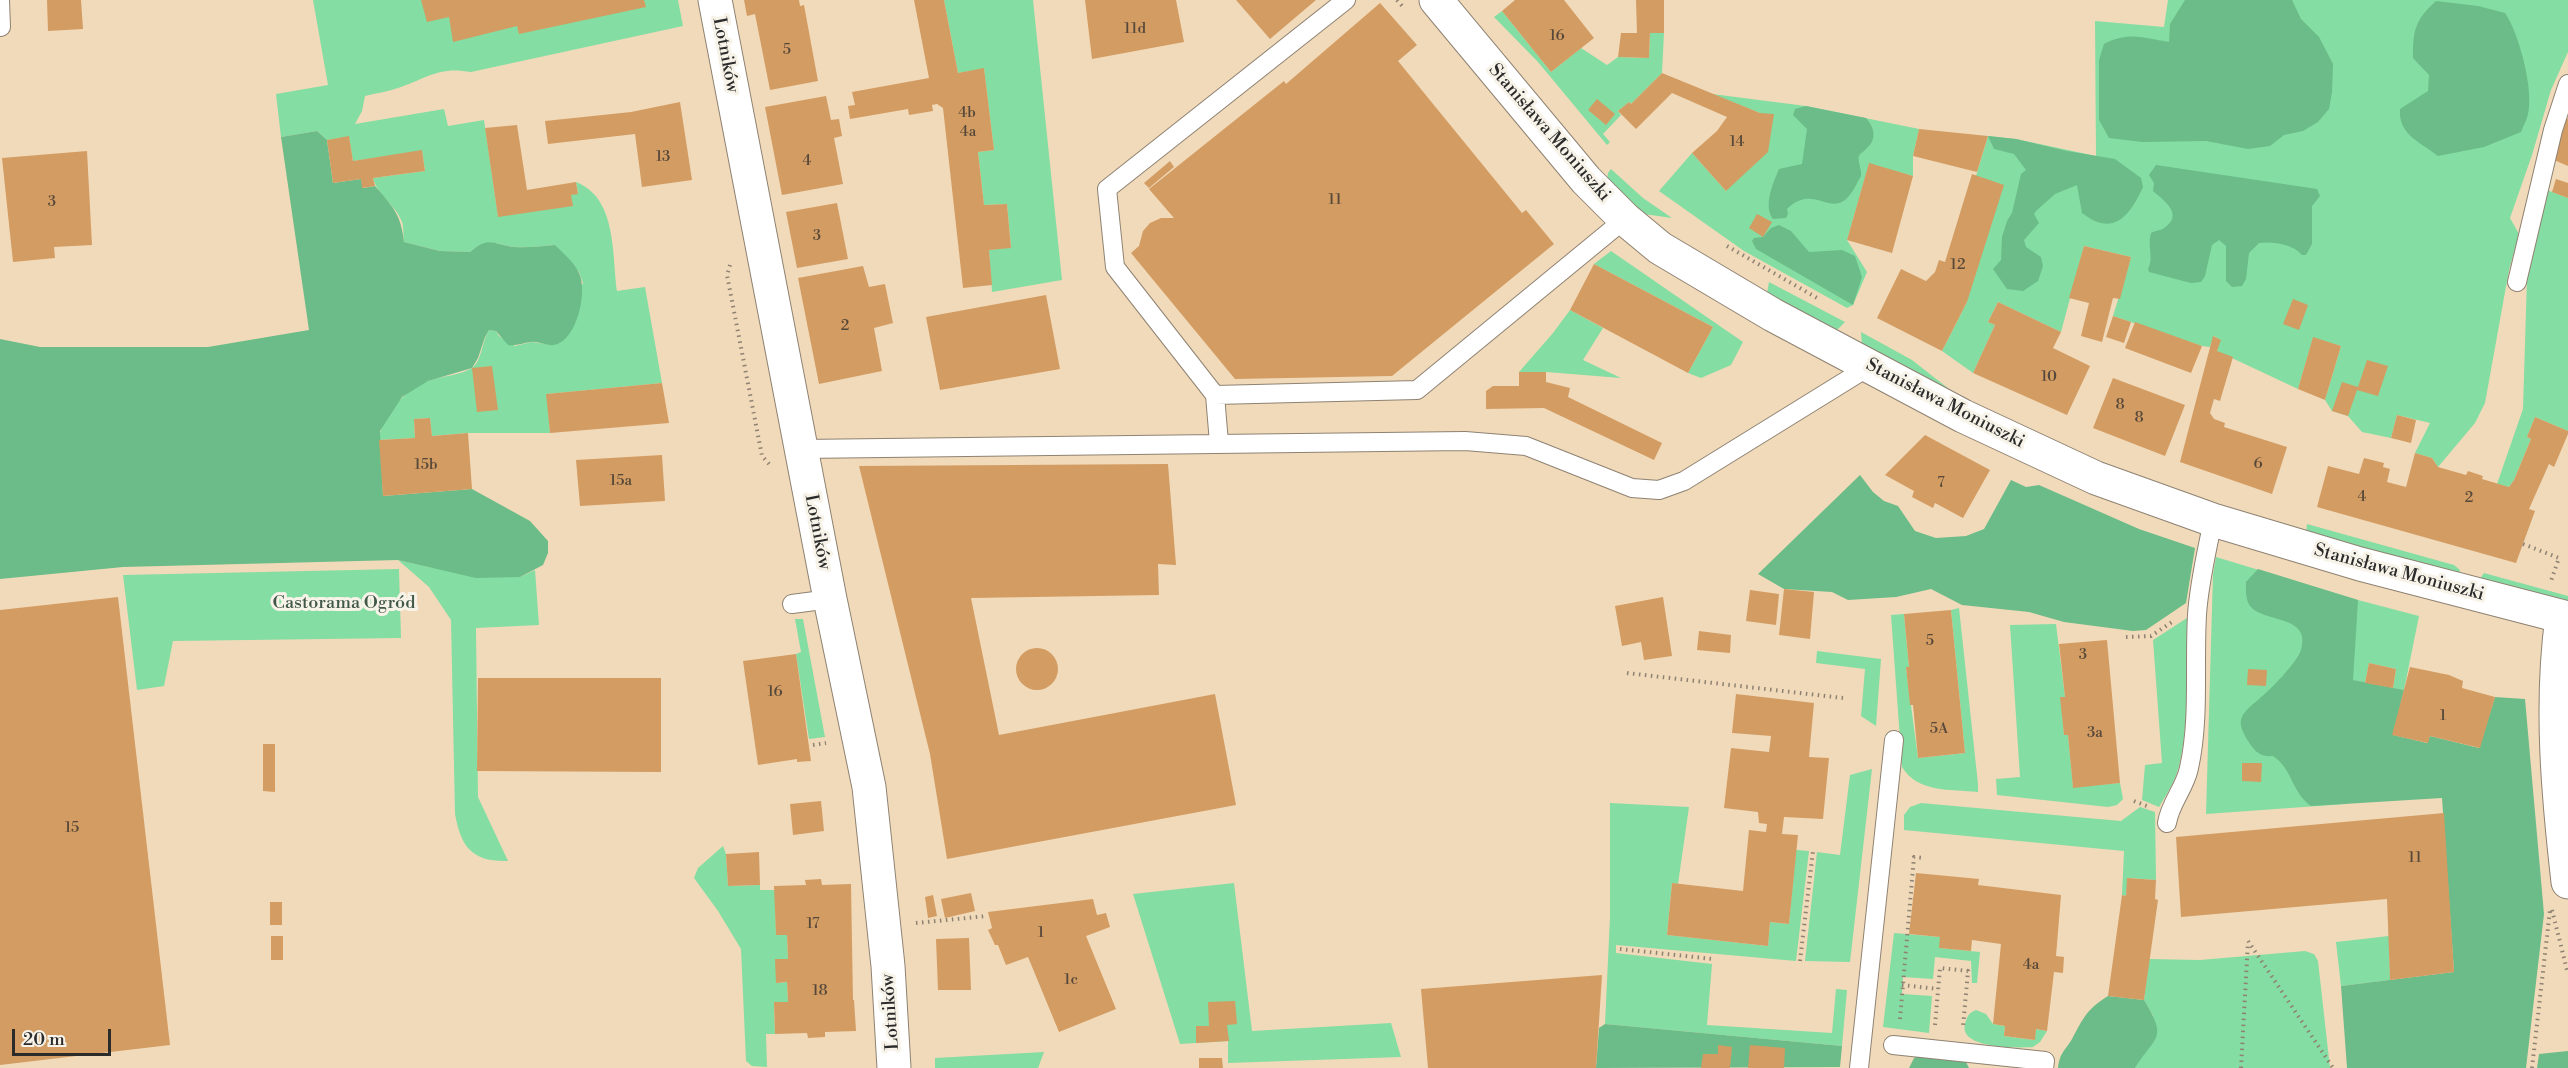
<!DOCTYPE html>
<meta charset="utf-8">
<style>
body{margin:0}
#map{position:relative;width:2568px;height:1068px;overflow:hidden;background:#f1daba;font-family:"Libre Bodoni",serif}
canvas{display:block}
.scale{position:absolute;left:12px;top:1029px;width:99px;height:27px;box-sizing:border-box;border:3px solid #2b2b2b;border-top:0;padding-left:8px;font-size:18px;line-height:21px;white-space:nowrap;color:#2b2b2b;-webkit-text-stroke:4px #f7f3e8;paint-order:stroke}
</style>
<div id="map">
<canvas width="2568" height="1068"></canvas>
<div class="scale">20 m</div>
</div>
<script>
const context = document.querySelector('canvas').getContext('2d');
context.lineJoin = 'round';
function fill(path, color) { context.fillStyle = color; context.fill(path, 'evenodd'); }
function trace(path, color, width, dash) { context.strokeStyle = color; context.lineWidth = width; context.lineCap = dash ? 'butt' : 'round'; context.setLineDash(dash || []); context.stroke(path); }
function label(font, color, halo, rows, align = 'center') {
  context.font = font + ' "Libre Bodoni",serif'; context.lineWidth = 6; context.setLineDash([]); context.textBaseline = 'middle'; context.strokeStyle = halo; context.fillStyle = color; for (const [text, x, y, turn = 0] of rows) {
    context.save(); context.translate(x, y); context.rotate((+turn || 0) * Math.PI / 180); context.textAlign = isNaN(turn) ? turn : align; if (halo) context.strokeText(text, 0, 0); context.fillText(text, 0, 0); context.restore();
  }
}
const green = new Path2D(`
 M313,0H678L683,26L471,72C439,66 427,78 398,88C387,92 376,93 365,96L362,111L355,124L444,109L448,126L484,120L498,216L578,193L576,182C617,198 612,254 617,291L645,287L662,383L547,394L550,433H468L432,436L430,418L414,419L415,438L379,440C381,415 407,387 431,380C443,376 461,375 472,368C482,361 482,341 489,330L496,331L499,336L515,346L532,342L554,345L583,283L579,272L555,245C542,246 528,248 516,247C495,245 489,236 470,252L440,251L404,242C403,236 404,228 402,222C396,205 377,195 373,178L425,171L422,151L353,161L349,137L327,140L317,131L281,137L276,94L328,85Z
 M944,0H1033L1062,280L992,292L989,250L1011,247L1007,204L984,205L978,152L994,150L984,69L958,73Z
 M2168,0H2568V52L2551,90L2532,155L2510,218L2519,234L2509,270L2485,403L2475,423L2438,467L2432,458L2415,453L2430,423L2397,415L2391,438L2362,432L2348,416L2332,411L2325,400L2341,346L2313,338L2298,389L2217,351L2220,340L2214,336L2210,347L2202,346L2113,316L2131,257L2084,246L2061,332L1998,302L1988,322L1995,325L1973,373L1942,351L1967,302L1976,176L1988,136L2016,139L2096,156L2095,21L2164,27Z
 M1502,11L1551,72L1581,48L1607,65L1618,57L1649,58L1650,33H1664L1662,73L1631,104L1629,102L1618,111L1621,115L1603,134L1610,142L1607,145L1538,62L1494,17Z
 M1712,94L1806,106L1919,129L1913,156V176L1869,164L1847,240L1867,272L1853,305L1847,308L1744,251L1659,191L1692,153L1726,191L1760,113Z
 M1611,169L1643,198L1672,218L1644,214L1607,181L1608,173Z
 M2547,190L2568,198V431L2535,417L2527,437L2531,439L2514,480L2509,487L2497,484L2523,409L2527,278Z
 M1611,251L1743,342L1731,365L1701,378L1688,373L1713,327L1594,264Z
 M1769,282L1845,322L1838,329L1832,330L1767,293Z
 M1570,310L1603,328L1583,360L1621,378L1546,372H1519L1553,333Z
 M1861,332L1912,360L1949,389V392L1862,345Z
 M2307,524L2454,565L2460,570L2459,574L2306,533Z
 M2216,557L2358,600L2419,616L2404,690L2393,688L2396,669L2369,663L2365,683L2353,680L2346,804L2206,814L2213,574Z
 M398,560L429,567L520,577L535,570L539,625L476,628L478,797L508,861C472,862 461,847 455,814L451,620L429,587Z
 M399,569L401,638L173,641L164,686L137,690L123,575Z
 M2484,573L2568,596V605L2479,580Z
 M1959,608L1978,784V792C1950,789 1918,793 1902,767L1891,615L1904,614L1909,667L1906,668L1918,758L1965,753L1951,610Z
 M2187,618C2186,665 2190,721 2179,766C2175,781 2167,794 2159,807L2142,800L2145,765L2162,763L2153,640Z
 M795,619H803L825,737L809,739L796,654L801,652Z
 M2056,624L2065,697H2061L2064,735H2068L2073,787L2120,783L2123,799L2117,805L2108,807L1997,795L1996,779L2020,777L2010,625Z
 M1817,651L1881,659L1876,726L1861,716L1865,669L1816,663Z
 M1872,769L1850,962L1805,961L1817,852L1840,855L1850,775Z
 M1610,803L1689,807L1678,884L1672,883L1667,935L1768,946L1770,922L1789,924L1796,850L1809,851L1796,961L1616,945V953L1712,964L1707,1025L1832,1033L1836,989L1847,990L1842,1046L1605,1024L1610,917Z
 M1921,803L2121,821L2140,807L2155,812L2156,880L2128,878L2126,896L2122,895L2124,851L1904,830V815L1910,807Z
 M723,846L726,854L728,886L760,885V890H775L776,935H787L788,959L776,983L787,982L788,1002L774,1003L775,1034H766L767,1067L752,1066L746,1061L741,949L718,911L694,878L698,868Z
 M1234,883L1252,1031L1391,1023L1401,1057L1228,1063V1041L1180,1044L1133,894Z
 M1894,933L1940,937V948L1980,952L1977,983H1972L1971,961L1935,957L1933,979L1903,977L1902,994L1932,996L1929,1033L1883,1027Z
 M2389,936L2390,980L2341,986L2336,942Z
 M2305,951L2314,954L2318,961L2330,1068H2135L2153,1016L2144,1000L2149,959L2200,960Z
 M1976,1010L1986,1014L1993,1024L2005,1026L2004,1036L2034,1040L2036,1029L2047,1031L2040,1042L2033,1047C2018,1048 1958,1049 1965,1024C1967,1017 1968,1013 1976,1010Z
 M1044,1052L1038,1068H935V1058Z`);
const forest = new Path2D(`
 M2185,0H2292L2301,19L2319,37L2333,64L2332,92L2329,109L2318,122L2303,131L2284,135L2270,146L2248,149L2206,141L2142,142L2109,138L2099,120V60L2104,44C2128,31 2144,38 2169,42L2170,24Z
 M2436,1L2478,6L2505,13C2519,33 2534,90 2528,114C2527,120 2523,126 2521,132L2484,147L2438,156C2420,142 2398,134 2400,109L2428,91L2429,75L2413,58C2413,30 2415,20 2436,1Z
 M1806,106L1866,118C1875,128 1877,140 1866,149C1864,152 1860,153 1859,156C1857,160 1862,170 1861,176C1857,182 1854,191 1848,197C1830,217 1813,183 1787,209L1788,214L1786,218L1773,219C1763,206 1773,183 1779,169L1802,164L1807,129L1793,115L1795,109Z
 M317,131L327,140L333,183L361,179L363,188L375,186C393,207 401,214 404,242L440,251L470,252C490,235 493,245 515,247C528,248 542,246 555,245C564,254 574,262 579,273C588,291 577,341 554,345C547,346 538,341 531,342C523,343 517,346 508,345L496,331L489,330L485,337L478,358L472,368L428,381L402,397L380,431L383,496L472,489L530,521L548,541V553L543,565L520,577L476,578L398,560L123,567L0,579V339L40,347H208L309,330L281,137Z
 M1988,136L2016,139L2067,151L2115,159L2141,178L2143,187C2130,215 2114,238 2082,213L2077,185L2055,194L2036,211L2034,214L2039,223L2024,240L2026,247L2041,257L2043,266L2038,281L2023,291L2007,289L1993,269L2001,260L2002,237L2007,221L2012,213L2021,174L2026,170L2014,154L1994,149Z
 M2156,165L2317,189L2320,196L2312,206V244L2306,255H2302C2293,244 2273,241 2259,243L2249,253L2246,279L2242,286L2232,287L2226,281V246L2219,240L2212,245L2205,276L2201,282L2191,283L2149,272L2148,269C2154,258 2147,246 2151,233C2156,230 2160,231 2164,228C2184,215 2165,201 2153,191L2154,183L2149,175Z
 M1779,225L1791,231L1809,252L1842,250L1855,256L1862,277L1853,305L1756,249L1752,241L1754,238L1763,237L1771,228Z
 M1860,475L1873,492L1884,501L1898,506L1915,531L1936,538L1966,536L1984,529L2011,480L2026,487L2039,485L2139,529L2195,548L2186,603L2146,630L2133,631L2064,622L2029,612L1962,605L1931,589L1896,597L1848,600L1832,592L1784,589L1758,574Z
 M2258,569L2358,600L2353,680L2404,690L2393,735L2427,743L2430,736L2479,748L2495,697L2525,699L2544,914L2526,1068H2347L2341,986L2454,972L2442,798L2311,806C2292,793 2292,768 2273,756C2262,757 2256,753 2250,744C2234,720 2240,715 2259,699C2270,690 2296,664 2301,650C2312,616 2266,622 2252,608C2245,602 2246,590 2246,582Z
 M2108,996L2144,1000C2168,1040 2156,1035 2135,1068H2058C2060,1052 2065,1051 2072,1039C2084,1017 2086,1010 2108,996Z
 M1605,1024L1842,1046L1840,1067L1596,1068L1599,1028Z
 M2568,1051V1068H2537L2539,1054Z
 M1919,1055L1960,1060L1966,1062L1969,1068H1980H1909L1914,1058Z`);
const building = new Path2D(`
 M47,0H81L83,29L48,31Z
 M421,0H644L646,7L519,34L517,26L453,42L449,17L427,22Z
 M744,0H799L800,6L804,5L818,81L770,90L755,14L747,16Z
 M914,0H944L958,73L984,68L994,150L978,152L984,205L1007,204L1011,248L989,250L992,285L963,288L943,108L937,104L932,105L933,111L909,115L908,109L850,119L848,106L855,105L852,92L929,78Z
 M1085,0H1176L1184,42L1092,59Z
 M1236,0H1316L1270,39Z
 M1515,0H1564L1594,38L1551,72L1502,11Z
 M1636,0H1664V33H1650L1649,58L1618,57L1621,33H1637Z
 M1380,3L1417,45L1398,61L1522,213L1526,210L1554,244L1392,376L1235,379L1131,253L1139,246L1143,231L1150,223L1161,218H1174L1149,189L1284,81L1286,84Z
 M1662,73L1760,113L1774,114L1768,152L1726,191L1692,153L1717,131L1727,117L1672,93L1636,129L1618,111L1629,102L1631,104Z
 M826,96L831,120L839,119L842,136L834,138L843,184L782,195L765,107Z
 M1597,99L1615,114L1606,125L1588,110Z
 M680,102L692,180L642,187L635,134L548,144L545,121L631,112Z
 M2563,117L2568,119V166L2554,160Z
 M517,125L527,190L576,182L578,194L571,195L573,206L498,217L485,128Z
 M1919,129L1988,136L1977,172L1913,156Z
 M349,136L353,161L422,150L425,171L373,178L375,186L362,188L361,179L333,183L327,140Z
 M87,151L92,245L54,247L55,258L13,262L2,158Z
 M1170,161L1174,167L1149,188L1144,183Z
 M1869,163L1913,176L1892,253L1847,240Z
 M1972,174L2004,185L1967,302L1942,351L1877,318L1901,269L1926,281L1935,272L1939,260L1945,262Z
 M2556,179L2568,183V198L2552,192Z
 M837,203L848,259L797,268L786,212Z
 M1757,214L1772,222L1763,237L1749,228Z
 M2084,246L2131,257L2120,299L2113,298L2102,342L2081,336L2089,303L2069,298Z
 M1594,264L1713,327L1688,373L1570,310Z
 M863,266L869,287L885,284L893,323L874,328L882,371L819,384L798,278Z
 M1046,295L1060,369L940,390L926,317Z
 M2293,299L2308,305L2299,330L2283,324Z
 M1998,302L2061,332L2053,348L2090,366L2067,415L1973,373L1995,325L1988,322Z
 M2113,316L2131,322L2124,343L2106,337Z
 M2135,322L2202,346L2191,373L2125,348Z
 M2213,336L2221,340L2217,351L2233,357L2220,401L2214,399L2210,413L2214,419L2225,423L2224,427L2287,447L2272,494L2180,462Z
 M2313,337L2341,346L2325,400L2298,389Z
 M2367,360L2388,366L2378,396L2357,390L2348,416L2332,411L2342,382L2358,387Z
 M492,366L498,410L477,412L472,368Z
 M1519,372H1546V382L1570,388L1568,397L1662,443L1654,460L1544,408L1486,409V391L1493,386H1519Z
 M2113,378L2185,405L2165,456L2093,428Z
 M662,383L669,423L550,433L546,394Z
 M2397,415L2416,420L2411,443L2391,438Z
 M2535,417L2568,431V434L2554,467L2549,464L2529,509L2535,511L2516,563L2317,507L2328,466L2359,474L2364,458L2384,463L2383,467L2390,469L2387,482L2406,487L2415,453L2432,458L2438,467L2466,475L2468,471L2483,476L2482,479L2509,487L2514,480L2531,439L2527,437Z
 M430,418L432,436L468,433L472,489L383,496L379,440L415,438L414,419Z
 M1925,435L1990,470L1963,518L1935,503L1933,508L1912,497L1914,491L1885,475Z
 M662,455L665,501L580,506L576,460Z
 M1168,464L1176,565L1158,564L1159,595L971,598L999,735L1215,694L1236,805L947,859L930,754L859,466Z
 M1784,589L1814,592L1810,639L1779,635Z
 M1750,590L1779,594L1776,625L1746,621Z
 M118,597L170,1045L0,1065V610Z
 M1663,597L1672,656L1644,660L1641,642L1622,646L1615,606Z
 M1951,610L1965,753L1918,758L1913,705H1910L1906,667H1909L1904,614Z
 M1699,631L1731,635L1730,653L1697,650Z
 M2107,640L2120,783L2073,788L2068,735H2064L2060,697H2065L2059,644Z
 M1016 669a21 21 0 1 1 42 0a21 21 0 1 1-42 0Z
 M796,654L811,761L797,762V759L758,765L743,661Z
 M2369,663L2396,669L2393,688L2365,683Z
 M2410,667L2449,675L2463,681L2462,688L2495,697L2480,748L2430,736L2428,743L2392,735Z
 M2248,669L2267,670L2266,686L2247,685Z
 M478,678H661V772L477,771Z
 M1736,694L1814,703L1809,757L1829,758L1823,819L1784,817L1782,834L1798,835L1789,924L1770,922L1768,946L1667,935L1672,883L1743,891L1749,830L1766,832L1767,824L1759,823L1758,812L1724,808L1731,748L1769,752L1771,736L1732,733Z
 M263,744H275V792L263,791Z
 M2242,763H2262L2261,782L2242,781Z
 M821,801L824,831L793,835L790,804Z
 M2444,813L2454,972L2390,980L2387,899L2181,917L2176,837Z
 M759,852L760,885L728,886L726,854Z
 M1916,873L1979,879L1978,885L2061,895L2056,956L2064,957L2063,973L2054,972L2047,1031L2036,1029L2035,1040L2004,1036L2005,1026L1993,1024L2001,944L1972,940L1971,951L1939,948L1940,937L1909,934Z
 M2127,878L2156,880L2155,899L2158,900L2144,1000L2108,996L2122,895L2126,896Z
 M821,879L822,885L851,884L853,1000H854L856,1031L825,1032V1037L808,1038L807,1033L775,1034L774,1002H788L787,982L776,983L775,959H788L787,935H776L774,886L806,885L805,880Z
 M971,893L975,911L945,918L941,899Z
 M933,895L937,916L928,918L925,897Z
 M1093,899L1097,915L1106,913L1110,927L1086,936L1116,1009L1059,1032L1028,957L1006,965L998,945H995L988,930L992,928L988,912Z
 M270,902H282V925H270Z
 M271,936H283V960H271Z
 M969,938L971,990H938L936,939Z
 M1602,975L1596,1068H1428L1421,989Z
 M1235,1001L1237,1024L1227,1025L1229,1041L1196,1043V1026H1209L1208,1002Z
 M1718,1045L1732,1047L1730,1068H1701L1703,1054H1718Z
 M1750,1045L1785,1048L1784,1068H1748Z
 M1199,1058H1222L1223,1068H1199Z`);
const path = new Path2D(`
 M1397,0L1403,7
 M1727,246L1819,299
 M730,265L727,275L762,456L769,464
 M2523,544L2559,558L2551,581
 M2126,637L2151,636L2172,622
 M1627,673L1843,698
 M813,745L826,743
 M2134,801L2147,806
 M2552,910L2568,974
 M916,923L987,916
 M2248,941L2333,1068
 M1620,949L1713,959
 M1800,961L1813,851
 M1902,985L1938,989
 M1900,1019L1914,857L1924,858
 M1935,1025L1940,968L1968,971L1963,1027
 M2241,1068L2248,942
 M2532,1068L2550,910`);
const lane = new Path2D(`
 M0,0L1,27
 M1346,0L1107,189L1115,267L1215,395L1417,390L1625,219
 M2517,282L2553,130L2568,84
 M1215,395L1219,443
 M801,449L1465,441L1526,446L1632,488L1659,490L1684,481L1870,366
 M792,604L830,599
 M2167,823C2170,803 2185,788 2189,768C2200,718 2194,666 2197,615C2199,583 2207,551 2213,520
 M1893,1045L2045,1061L2044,1068
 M1859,1068L1894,740`);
const secondary = new Path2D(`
 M715,0L830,599L869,787L888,966L894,1068
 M1436,0L1586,180L1625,219L1660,248L1773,315L1963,416L2096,478L2213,520L2360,564L2568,618
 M2562,617C2550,705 2558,794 2568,882`);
const numberNames = [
 ["11d",1135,29],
 ["16",1557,36],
 ["5",787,50],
 ["4b",967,113],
 ["4a",968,132],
 ["14",1737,142],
 ["13",663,157],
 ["4",807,161],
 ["11",1335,200],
 ["3",52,202],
 ["3",817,236],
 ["12",1958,265],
 ["2",845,326],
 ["10",2049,377],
 ["8",2120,405],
 ["8",2139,418],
 ["6",2258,464],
 ["15b",426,465],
 ["15a",621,481],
 ["7",1941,483],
 ["4",2362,497],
 ["2",2469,498],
 ["5",1930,641],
 ["3",2083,655],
 ["16",775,692],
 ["1",2443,716],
 ["5A",1939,729],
 ["3a",2095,733],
 ["15",72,828],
 ["11",2415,858],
 ["17",813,924],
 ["1",1041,933],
 ["4a",2031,965],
 ["1c",1071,980],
 ["18",820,991]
];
const streetNames = [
 ["Lotników",725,55,79],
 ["Stanisława Moniuszki",1549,133,49],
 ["Stanisława Moniuszki",1945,404,27],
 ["Lotników",817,532,79],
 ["Stanisława Moniuszki",2399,573,15],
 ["Lotników",891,1012,-94]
];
const parkNames = [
 ["Castorama Ogród",344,604]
];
fill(green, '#84dda2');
fill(forest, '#6bbc88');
fill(building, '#d39c62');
trace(lane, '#8e8272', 20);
trace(secondary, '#8e8272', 35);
trace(path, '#8e8272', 4, [1.5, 4.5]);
trace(lane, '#fff', 18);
trace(secondary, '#fff', 33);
label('15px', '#554739', null, numberNames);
label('18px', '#2b2b2b', '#f7f3e8', streetNames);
label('18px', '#415849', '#f7f3e8', parkNames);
</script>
